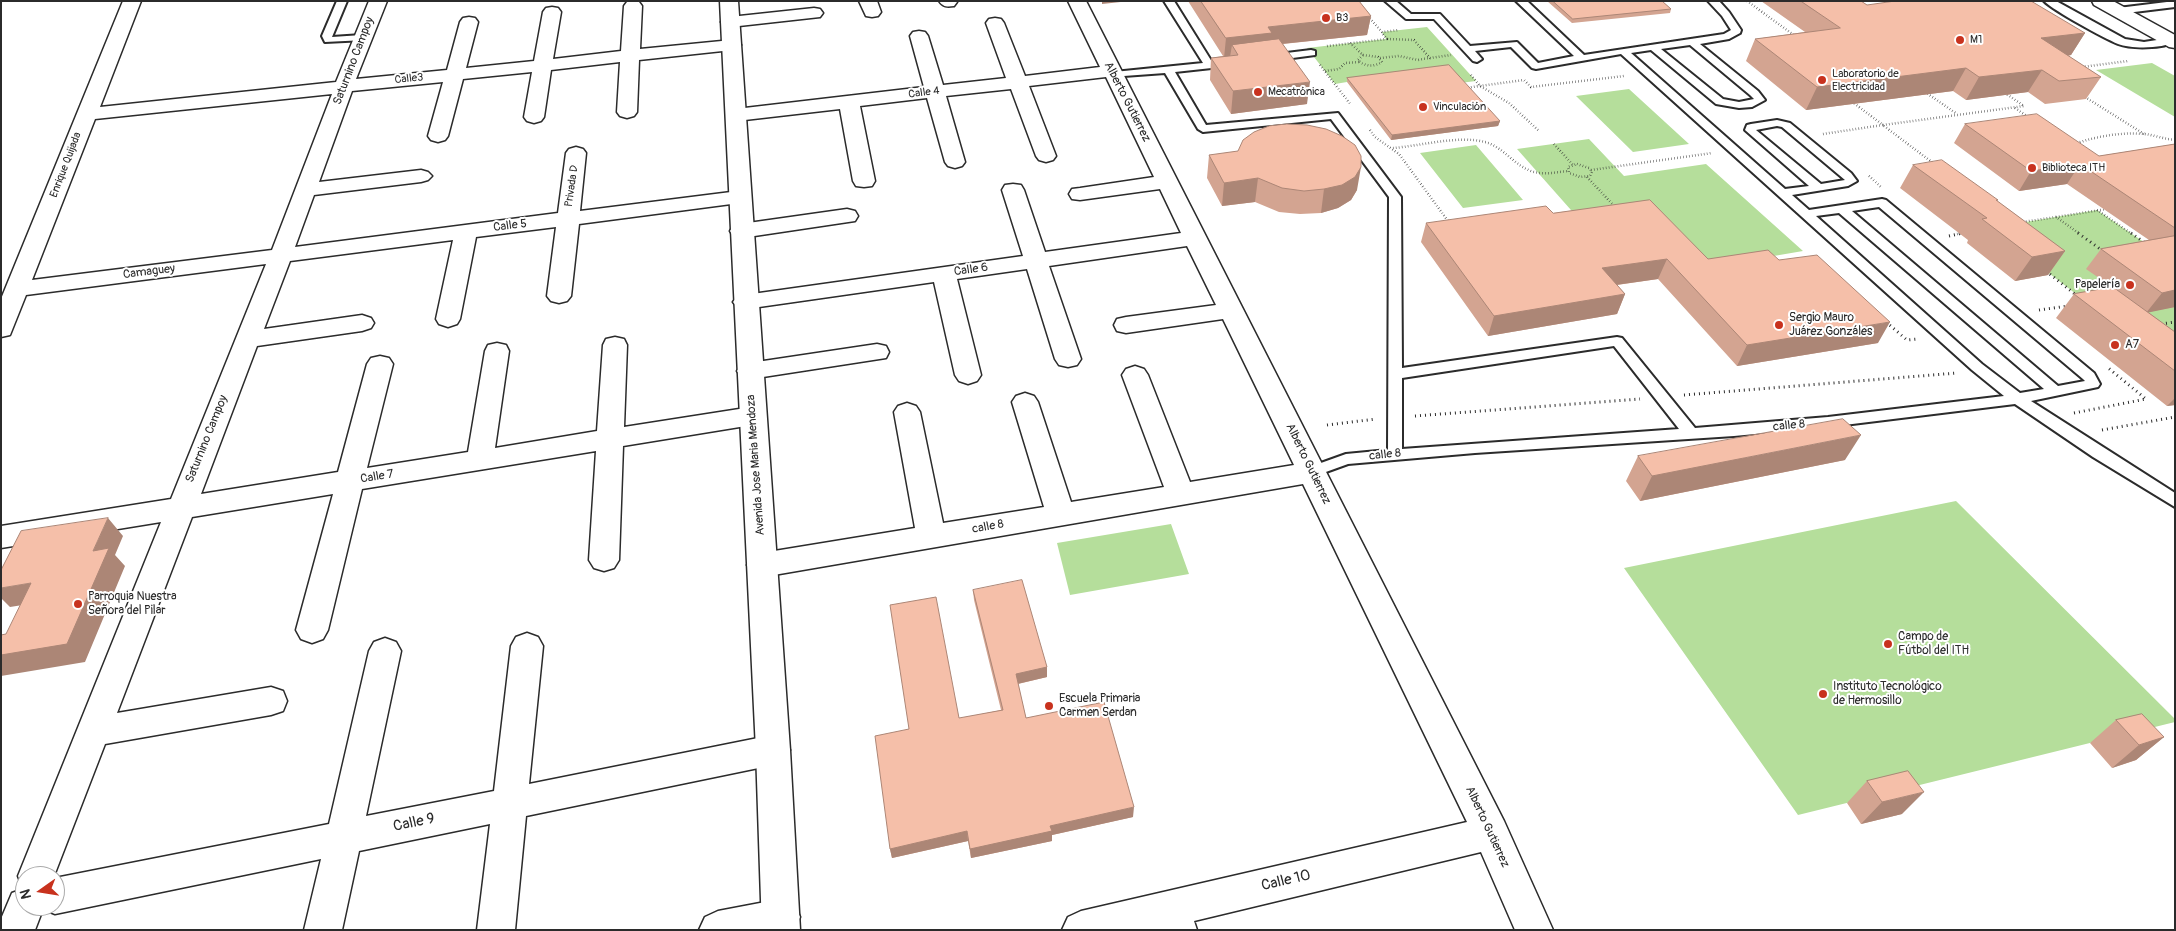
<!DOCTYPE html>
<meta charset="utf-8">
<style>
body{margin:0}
#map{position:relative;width:2176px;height:931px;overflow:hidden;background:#fff;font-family:Pangolin,sans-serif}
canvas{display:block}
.frame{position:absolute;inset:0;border:2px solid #2b2b2b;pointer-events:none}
.north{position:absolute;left:15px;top:866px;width:50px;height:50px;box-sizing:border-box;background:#fff;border:1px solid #aaa;border-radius:50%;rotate:257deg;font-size:14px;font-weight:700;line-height:20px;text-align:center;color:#2b2b2b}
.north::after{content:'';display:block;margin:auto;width:18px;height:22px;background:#c8321e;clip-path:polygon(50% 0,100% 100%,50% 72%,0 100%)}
</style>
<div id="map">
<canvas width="2176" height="931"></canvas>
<div class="frame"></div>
<div class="north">N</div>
</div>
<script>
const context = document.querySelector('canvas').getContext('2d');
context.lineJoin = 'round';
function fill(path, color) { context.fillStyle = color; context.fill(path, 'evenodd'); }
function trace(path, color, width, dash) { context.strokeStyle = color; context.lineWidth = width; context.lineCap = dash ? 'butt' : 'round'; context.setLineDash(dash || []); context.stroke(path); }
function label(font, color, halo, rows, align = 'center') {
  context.font = font + ' Pangolin,sans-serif'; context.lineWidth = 4; context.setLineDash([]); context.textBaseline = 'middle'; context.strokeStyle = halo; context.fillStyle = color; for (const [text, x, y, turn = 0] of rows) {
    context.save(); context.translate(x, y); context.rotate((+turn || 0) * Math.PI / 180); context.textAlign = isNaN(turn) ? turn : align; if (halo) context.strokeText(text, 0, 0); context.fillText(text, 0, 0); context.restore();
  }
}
const green = new Path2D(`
 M1427,27L1476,81L1460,83L1347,82L1335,84L1307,48L1386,39L1382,32Z
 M2152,63L2175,76V117L2096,70Z
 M1629,89L1689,144L1633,152L1576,96Z
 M1589,139L1624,176L1706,164L1803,251L1715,266L1586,227L1517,149Z
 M1476,145L1523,200L1463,208L1420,153Z
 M2097,210L2163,255L2175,307V370L1990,228Z
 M1956,501L2175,719V722L1798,815L1624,568Z
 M1171,524L1189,574L1070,595L1057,543Z`);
const pathFar1 = new Path2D(`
 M1747,1L1795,36
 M1368,16L1382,32L1399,30
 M1387,39L1414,40L1430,58L1451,55
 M1350,43L1363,55
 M1327,46L1387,39L1382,33
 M1363,55L1378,57L1382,62C1374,67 1365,67 1358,60Z
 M1380,58L1399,56L1418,60L1429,58
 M1320,65L1351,105
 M2082,67L2128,61
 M1325,71L1339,69L1345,63L1359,62
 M1471,75L1480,86L1509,103L1538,130
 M1465,88L1524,80L1531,87L1624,76
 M1925,92L1957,114
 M2085,97L2144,134
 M2015,108L2028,117
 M1883,125L2024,106L2005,93
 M1884,126L1933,163
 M1370,130L1375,137L1399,154L1448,221
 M1823,134L1883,125L1851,101
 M2077,143C2099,136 2121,132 2144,134C2154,135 2164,139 2175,140
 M1554,144L1573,165
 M1393,148C1420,146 1459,135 1485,142C1504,147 1515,167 1534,172C1545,175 1557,172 1568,171
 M1577,164L1589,168L1592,172L1590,176L1580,177L1569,173L1568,167Z
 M1591,170L1712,153
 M1869,176L1881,187
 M1587,177L1616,208
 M2097,210L2132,234
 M2056,217L2107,209
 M2023,222L2056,217L2080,234
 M1957,234L1963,233`);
const path = new Path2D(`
 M2078,233L2103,251
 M2131,233L2145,243
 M1949,236L1963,233
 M2046,271L2076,295
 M2039,310L2068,306
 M1886,322L1907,340L1918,339
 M2161,324L2175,322
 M1684,395L1957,373
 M2074,413L2146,399L2107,367
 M1415,416L1640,399
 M1327,425L1376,419
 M2102,430L2175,417`);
const lane = new Path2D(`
 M337,1H347L332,37L362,35L365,36V40L325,42L322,36Z
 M1164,1H1174L1212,62L1230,60L1235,63L1230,66L1175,72L1206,125L1338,113L1401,197L1402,368L1617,337L1622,338L1695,428L1828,417L2004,396L1972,370L1621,54L1536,69L1532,68L1511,47L1475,51L1482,59L1477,62L1473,61L1434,19H1406L1385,1H1396L1411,14H1440L1470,46L1517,42L1538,63L1574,56L1516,1H1527L1584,55L1724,34L1731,30L1722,16L1708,1H1719L1729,12L1741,30L1740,33L1729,39L1700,44L1758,91L1765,100L1752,107L1739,108L1716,104L1651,50L1631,53L1785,189L1809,186L1745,130L1747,125L1751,124L1777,120L1790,123L1851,173L1857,181L1848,186L1792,195L1809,210L1882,199L1886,200L2094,373L2100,384L2098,387L2031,401L2175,493V507L2093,457L2015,404L1828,427L1734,436L1475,453L1348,464L1312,477L1307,476L1304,472L1307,468L1346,454L1388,450L1389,197L1331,119L1203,132L1198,129L1165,73L1110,77L1109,75L1114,72L1203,63ZM1690,45L1750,95L1754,99L1739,102L1723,99L1661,49ZM1777,126L1782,127L1845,180L1821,184L1756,130ZM1879,207L2083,379L2085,381L2058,386L1852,211ZM1839,213L2044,389L2020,393L1982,364L1816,216ZM1614,346L1679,429L1402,449V378Z
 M2044,1H2056L2125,39L2144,42L2170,38L2175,41C2164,49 2131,49 2118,44C2104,38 2054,11 2044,1Z
 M2175,1V7L2118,14L2113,11L2118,8Z
 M1311,50L1315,51V55L1270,61L1265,58L1270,55Z`);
const street = new Path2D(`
 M123,1H141L100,107L336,82L369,1H387L356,79L447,70L460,22L463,18L469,17L475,18L478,22L466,68L534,61L543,12L546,8L552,7L558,8L561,12L553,59L621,51L624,6L627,2H639L642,6L640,49L732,40L738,41L741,45L738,49L732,50L639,60L637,112L634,116L627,118L620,116L617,112L620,62L551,70L544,117L541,121L534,123L527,121L524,117L532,72L463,79L448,136L445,140L438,142L431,140L428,136L443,82L352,91L319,182L421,170L428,172L432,176L428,180L421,182L314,195L295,247L558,213L566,153L569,149L576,147L583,149L586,153L580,211L739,191L747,192L750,197L747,202L739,203L579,224L571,296L567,301L559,303L551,301L547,296L556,227L476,237L460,319L457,324L448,327L439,324L436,319L453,240L290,261L264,329L362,315L371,318L374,323L371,328L362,331L257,346L201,494L338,472L367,364L371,358L380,356L389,358L393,364L367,468L468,452L485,351L488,345L497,343L506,345L509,351L495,448L597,431L603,345L606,339L615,337L624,339L627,345L624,427L752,407L761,410L765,416L761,422L752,425L623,446L619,560L614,568L604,571L594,568L589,560L596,451L362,489L328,630L323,639L312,643L301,639L296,630L333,494L192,517L117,713L271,687L283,691L287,701L283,711L271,715L105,744L54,876H25V906H55V878L329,824L369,651L374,642L385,638L396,642L401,651L366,816L494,791L511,646L516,637L527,633L538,637L543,646L529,784L773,735L785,739L790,750L785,761L773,765L526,816L515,930H477L490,824L359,851L342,930H304L321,859L55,914L43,909L35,930H1V919L12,893L23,889L18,876L161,522L1,548V526L171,499L266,264L26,295L10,335L1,337V299ZM332,94L272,250L32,280L95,119Z
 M859,1H877L881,12L878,16L872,17L866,16Z
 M939,1H956L957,2L954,6C947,7 943,7 939,1Z
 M1068,1H1086L1504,821L1553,930H1515L1481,852L1194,921L1197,930H1062L1068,917L1081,911L1467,822L1303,484L762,577L752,573L747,565L752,557L762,553L915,528L894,412L898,406L907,403L916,406L920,412L943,523L1044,507L1012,402L1016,396L1025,393L1034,396L1038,402L1071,502L1164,487L1122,375L1126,369L1135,366L1144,369L1148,375L1190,482L1294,465L1223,319L1126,333L1117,331L1114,325L1117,319L1126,317L1216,305L1187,246L1049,266L1081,359L1077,365L1068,367L1059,365L1055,359L1027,269L957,279L981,375L977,381L968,384L959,381L955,375L934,282L745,309L737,307L733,302L737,297L745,295L1023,256L1002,190L1005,185L1013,184L1021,185L1024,190L1045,252L1181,233L1160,189L1080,200L1072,199L1069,194L1072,189L1080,188L1154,177L1106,77L1029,86L1056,156L1053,160L1046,162L1039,160L1036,156L1011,89L946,96L965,162L962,166L955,168L948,166L945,162L927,98L860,106L875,181L872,186L864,187L856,186L853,181L840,109L736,121L729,119L726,115L729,111L736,109L924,87L910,36L913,32L919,31L925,32L928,36L943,85L1006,78L986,23L989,19L995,18L1001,19L1004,23L1025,76L1100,67Z
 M814,8L820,9L823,13L820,17L730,27L724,26L721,22L724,18L730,17Z
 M847,209L855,211L858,216L855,221L741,238L733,236L730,231L733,226L741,224Z
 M877,344L886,346L889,352L886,358L750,379L741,377L737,371L741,365L750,363Z
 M781,899L794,904L800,917L794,930H699L705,917L718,911Z`);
const secondary = new Path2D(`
 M720,1H738L790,750L800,930H762L756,750Z
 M2092,1H2113L2175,35V48L2169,47L2094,5Z`);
const wall = new Path2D(`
 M1188,1H1359L1371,16L1367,35L1283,44L1307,104L1231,114L1210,80L1211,58L1223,56Z
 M1547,1H1662L1671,9L1670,13L1572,23Z
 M1761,1H1861L1867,5L2085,33L2071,55L2068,56L2101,77L2086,99L2045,104L2028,92L1966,100L1953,91L1806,110L1746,61L1755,39L1805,32Z
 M1347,78L1500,121L1498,126L1391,140L1347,82Z
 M1965,124L2099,156L2175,144V307L2148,312L2175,332V405L2167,406L2056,318L2074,294L2112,287L2086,269L2101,249L2149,240L2067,184L2019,191L1954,143Z
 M1209,155L1357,190L1351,200L1338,208L1321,213L1300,214L1279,212L1255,202L1222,206L1207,178Z
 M1913,165L1998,200L1997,201L2065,251L2048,275L2015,281L1967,243L1968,240L1900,188Z
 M1553,213L1708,259L1779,260L1878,343L1737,366L1658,279L1617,285L1625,294L1617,314L1488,336L1421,242L1426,223Z
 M1638,456L1845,460L1640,501L1626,481Z
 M973,590L1047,667V677L1018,684L1026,718L1133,817L1052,835V841L971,858L968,841L892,858L890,849L909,729L1001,710L974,600Z
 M2116,720L2164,737L2136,760L2112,768L2090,743Z
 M1867,781L1902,814L1861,824L1847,803Z`);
const shadedWall = new Path2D(`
 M1102,1H1130L1102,4Z
 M1371,16L1367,35L1271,45L1238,55L1232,45L1230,57L1224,58L1226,38L1268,27Z
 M2085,33L2071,55L2028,61L2041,38Z
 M1966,68L1953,91L1806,110L1817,87Z
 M2042,70L2028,92L1966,100L1979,77Z
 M1310,82L1307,104L1231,114L1233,91Z
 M1500,121L1498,126L1391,140L1392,135Z
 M2080,164L2067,184L2019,191L2031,171Z
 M1361,167L1357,190L1351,200L1338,208L1321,213L1324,189Z
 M1258,178L1255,202L1222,206L1224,183Z
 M2065,251L2048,275L2015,281L2032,257Z
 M1667,259L1658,279L1594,288L1602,268Z
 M2175,283V307L2146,313L2162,293Z
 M1625,294L1617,314L1488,336L1494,316Z
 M1890,322L1878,343L1737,366L1747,345Z
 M2175,398V405L2167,406Z
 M1861,435L1845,460L1640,501L1652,476Z
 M108,518L123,536L115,555L125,566L85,662L1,676V655L93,551Z
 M31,583L48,601L10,607L1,598V588Z
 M1047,667V677L1017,684L1016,674Z
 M2164,737L2136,760L2112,768L2139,745Z
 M1924,792L1902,814L1861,824L1882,802Z
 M1134,807L1133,817L1052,835V841L971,858L970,849L1050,826Z
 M967,831L968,841L892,858L890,849Z`);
const building = new Path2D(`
 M1201,1H1359L1371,16L1268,27L1272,33L1226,38Z
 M1553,1H1662L1671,9L1573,19Z
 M1801,1H1861L1867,5L1895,1H2031L2085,33L2041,38L2101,77L2059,81L2042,70L1979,77L1966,68L1817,87L1755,39L1840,28Z
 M1279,39L1310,82L1233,91L1211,58L1238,55L1232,45Z
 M1449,65L1500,121L1392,135L1347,78Z
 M2037,114L2099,156L2175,144V228L2080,164L2031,171L1965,124Z
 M1287,124L1307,125L1326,129L1342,136L1355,145L1361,156V167L1355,177L1342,185L1324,189L1304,191L1282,188L1258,178L1224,183L1209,155L1238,151L1243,140L1254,132L1269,126Z
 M1942,160L1998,200H1996L2065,251L2032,257L1982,219L1987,218L1913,165Z
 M1650,200L1708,259L1768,250L1779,260L1817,255L1890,322L1747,345L1667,259L1602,268L1625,294L1494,316L1426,223L1546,206L1553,213Z
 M2175,236V290L2162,293L2101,249Z
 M2113,287L2175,332V371L2074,294Z
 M1843,419L1861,435L1652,476L1638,456Z
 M108,518L93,551L109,548L67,644L1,655V635L6,634L31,583L1,588V570L21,531Z
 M1022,580L1047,667L1016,674L1026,718L1104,702L1134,807L1050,826L1052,831L970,849L967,831L890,849L875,736L909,729L890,605L936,597L959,718L1003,710L973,590Z
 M2142,714L2164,737L2139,745L2116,720Z
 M1908,771L1924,792L1882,802L1867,781Z`);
const markers = [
 [1326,18,5,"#c8321e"],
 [1960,40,5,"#c8321e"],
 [1822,80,5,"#c8321e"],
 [1258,92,5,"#c8321e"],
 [1423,107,5,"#c8321e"],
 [2032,168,5,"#c8321e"],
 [2130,285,5,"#c8321e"],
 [1779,325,5,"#c8321e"],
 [2115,345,5,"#c8321e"],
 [78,604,5,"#c8321e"],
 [1888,644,5,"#c8321e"],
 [1823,694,5,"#c8321e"],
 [1049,706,5,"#c8321e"]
];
const farPoinames = [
 ["B3",1336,18],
 ["M1",1970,40],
 ["Laboratorio de",1832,74],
 ["Electricidad",1832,87],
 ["Mecatrónica",1268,92],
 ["Vinculación",1433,107],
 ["Biblioteca ITH",2042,168]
];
const farStreetnames = [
 ["Calle3",409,79,-6],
 ["Calle 4",924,93,-7],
 ["Enrique Quijada",66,165,-69],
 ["Privada D",572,186,-82]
];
const streetNames = [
 ["Saturnino Campoy",354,61,-69],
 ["Alberto Gutierrez",1127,102,63],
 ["Calle 5",510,226,-7],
 ["Calle 6",971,270,-8],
 ["Camaguey",149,272,-7],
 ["calle 8",1789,426,-5],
 ["Saturnino Campoy",207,439,-68],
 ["calle 8",1385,455,-6],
 ["Alberto Gutierrez",1308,464,64],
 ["Avenida Jose Maria Mendoza",756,465,-94],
 ["Calle 7",377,477,-9],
 ["calle 8",988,527,-10],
 ["Alberto Gutierrez",1487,827,65]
];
const poiNames = [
 ["Papelería",2120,285,"right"],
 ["Sergio Mauro",1789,318],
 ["Juárez Gonzáles",1789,332],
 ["A7",2125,345],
 ["Parroquia Nuestra",88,597],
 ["Señora del Pilar",88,611],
 ["Campo de",1898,637],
 ["Fútbol del ITH",1898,651],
 ["Instituto Tecnológico",1833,687],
 ["de Hermosillo",1833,701],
 ["Escuela Primaria",1059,699],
 ["Carmen Serdan",1059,713]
];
const nearStreetnames = [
 ["Calle 9",414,823,-12],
 ["Calle 10",1286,881,-13]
];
fill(green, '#b5de9b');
trace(lane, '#2b2b2b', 4);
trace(street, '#2b2b2b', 3);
trace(secondary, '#2b2b2b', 3);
trace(pathFar1, '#2b2b2b', 2.5, [0.5, 2.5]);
trace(path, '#2b2b2b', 3, [1, 4]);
fill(lane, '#fff');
fill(street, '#fff');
fill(secondary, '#fff');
fill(wall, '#d3a491');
fill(shadedWall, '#ac8676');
fill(building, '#f5bfa9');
trace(building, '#ac8676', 1);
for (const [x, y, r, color] of markers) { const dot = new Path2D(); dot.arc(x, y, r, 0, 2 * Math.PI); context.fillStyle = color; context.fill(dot); trace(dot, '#fff', 2); }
label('11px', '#2b2b2b', '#fff', farPoinames, 'left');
label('11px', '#2b2b2b', '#fff', farStreetnames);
label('12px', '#2b2b2b', '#fff', streetNames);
label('12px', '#2b2b2b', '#fff', poiNames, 'left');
label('15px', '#2b2b2b', '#fff', nearStreetnames);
</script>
